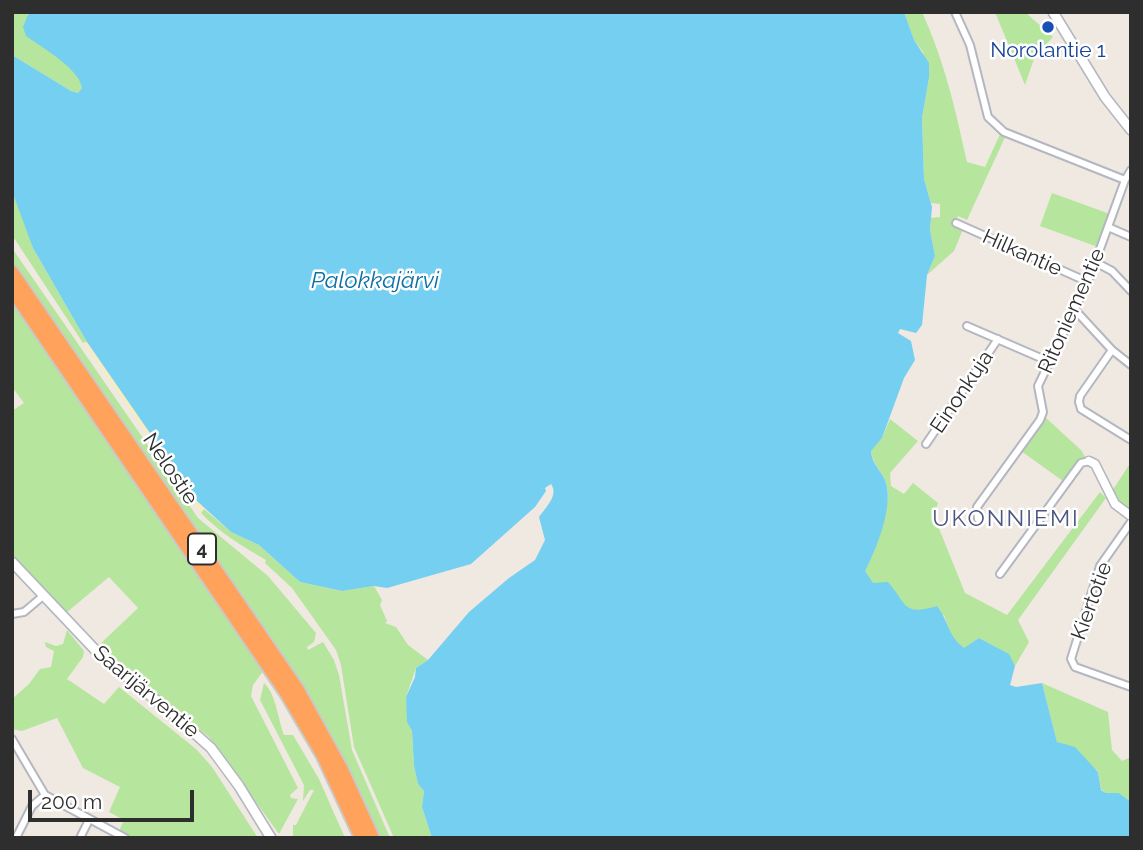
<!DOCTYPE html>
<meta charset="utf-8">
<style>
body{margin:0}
#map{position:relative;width:1143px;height:850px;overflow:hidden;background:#efe9e1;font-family:Raleway,sans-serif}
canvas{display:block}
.frame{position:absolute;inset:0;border:14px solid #2e2e2e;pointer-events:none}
.scale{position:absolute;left:28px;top:790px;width:166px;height:32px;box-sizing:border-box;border:4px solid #2e2e2e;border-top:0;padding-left:9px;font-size:21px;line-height:24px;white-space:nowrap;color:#2e2e2e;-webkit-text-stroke:5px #fff;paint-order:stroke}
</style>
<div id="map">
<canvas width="1143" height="850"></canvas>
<div class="frame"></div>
<div class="scale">200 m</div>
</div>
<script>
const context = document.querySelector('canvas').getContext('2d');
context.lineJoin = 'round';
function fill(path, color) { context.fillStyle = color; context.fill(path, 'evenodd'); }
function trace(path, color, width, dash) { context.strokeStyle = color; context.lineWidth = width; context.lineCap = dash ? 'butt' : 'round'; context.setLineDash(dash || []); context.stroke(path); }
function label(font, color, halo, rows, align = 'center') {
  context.font = font + ' Raleway,sans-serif'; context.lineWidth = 5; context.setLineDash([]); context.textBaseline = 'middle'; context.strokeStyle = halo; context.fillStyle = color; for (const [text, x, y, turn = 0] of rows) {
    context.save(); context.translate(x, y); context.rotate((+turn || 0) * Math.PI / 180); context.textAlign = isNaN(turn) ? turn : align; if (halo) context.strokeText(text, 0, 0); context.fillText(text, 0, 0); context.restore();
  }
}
const green = new Path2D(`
 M12,12H29L27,15L82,82V88L78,93L71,91L12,55Z
 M904,12H922C945,63 955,108 967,162L985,167L1001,132L1006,135L967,220L958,216L955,222L964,227L954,251L927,275L935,256L930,230L931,218L940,217V204L931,203L924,179L922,118L929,78L923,52L914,40Z
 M995,12H1025L1053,37L1035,56L1025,85Z
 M12,182L33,248L87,342L83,343L12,235Z
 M1052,193L1110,214L1098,247L1040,226Z
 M12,248L198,518L268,576L316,633L314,642L307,647L308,650L323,642L334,660L339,675L352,750L390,838H378L259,622L12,263Z
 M12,301L264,670L253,685L251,696L298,788L290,795L291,798L298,799L279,834L209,737L98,646L138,608L109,577L66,613L12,554V411L24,403L12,387Z
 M1045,417L1081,450L1086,458L1080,460L1063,481L1021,451Z
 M890,419L918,441L890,473L891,486L904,494L913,483L938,503L934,516L965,593L1007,615L1100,492L1106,498L1018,620L1029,642L1015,666L1008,654L979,638L964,649L953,640L944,615L912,621L858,574C869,550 897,506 885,480C880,469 872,463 871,450L882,438Z
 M1131,462V513L1117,500L1112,491Z
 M204,509L231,532L259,545L300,582L342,591L374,586L382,600L380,605L387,621L385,623L396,627L408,645L428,660L416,668L406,697L408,722L412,731L414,766L418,784L424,791L422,807L432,838H394L354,747L341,665L336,650L292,588L265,563L266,560C242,546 220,533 201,513Z
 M67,630L84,651L83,657L67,679L104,704L119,687L196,749L212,767L258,838H130L119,831L124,820L109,812L120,787L83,768L57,718L22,731L12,729V699L29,684L40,669L51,667L54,651L46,647L45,642L56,646L63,644Z
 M264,683C276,694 278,719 284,735H293L319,779L345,838H293V825H296L314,790H310L303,801L304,785L260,700Z
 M1042,683L1108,712L1112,750L1122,761L1131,757V802L1119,793H1106L1101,789L1098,771L1057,742Z`);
const sand = new Path2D(`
 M87,342L204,509L201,513L83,343Z`);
const water = new Path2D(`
 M29,12H904L914,40L929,63V78L922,118L924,179L932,207L930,230L935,256L927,275L922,325L916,333L900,329L898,333L911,341L915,360L904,378L882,438L871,451C872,464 880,469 885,480C895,504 876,550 865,571L873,583L888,582C908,605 902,616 937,606C950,623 947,635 964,648L979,638L1009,654L1015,666L1010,685L1016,687L1042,683L1057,742L1075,747L1098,772L1101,790L1106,793H1119L1131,802V838H432L422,807L424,791L418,784L414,766L412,731L407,722L406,697L415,677L416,668L428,660L469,612L509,578L535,560L545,540L539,517C546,507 559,495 551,484L545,488L546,491L535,507L471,564L387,588L374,586L342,591L300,582L259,545L231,532L197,501L87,342L33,248L12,191V55L71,91L78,93L82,88C80,69 41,47 26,36L23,27Z`);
const minor = new Path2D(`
 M955,12L970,45L988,117L1004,132L1125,180
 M956,223L1088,282
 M1108,227L1131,237
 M1095,262L1112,271L1131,291
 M1076,311L1112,350L1131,365
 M967,326L1050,362
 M1112,350L1080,396L1079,402L1081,409L1131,440
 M926,444L998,339
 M978,519L977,507L1040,420L1043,412L1038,386L1088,282L1125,180L1131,170
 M1131,522L1100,566L1071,659L1075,667L1131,687
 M1000,574L1081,463L1089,461
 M12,614L24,612L43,596
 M12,739L45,795L125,838
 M16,838L32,806L45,795
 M80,838L89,820`);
const tertiary = new Path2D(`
 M1089,461L1095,464L1115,504L1131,516`);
const secondary = new Path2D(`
 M1053,12L1105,97L1131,130
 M12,562L101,656L172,713L211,748L239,786L271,838`);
const motorway = new Path2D(`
 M12,272L298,690L342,770L373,838
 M12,290L286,693L323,756L361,838`);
const markers = [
 [1048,27,7,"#1a4fb4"]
];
const shields = [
 [202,549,28]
];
const shieldNames = [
 ["4",202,549]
];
const transitNames = [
 ["Norolantie 1",1048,51]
];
const streetNames = [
 ["Hilkantie",1022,253,24],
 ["Ritoniementie",1072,311,-66],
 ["Einonkuja",962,392,-56],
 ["Nelostie",170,469,56],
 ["Kiertotie",1092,601,-70],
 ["Saarijärventie",146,692,40]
];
const waterNames = [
 ["Palokkajärvi",375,281]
];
const neighbourhoodNames = [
 ["UKONNIEMI",1006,519]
];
fill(green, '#b6e59e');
fill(sand, '#f3ecc5');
fill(water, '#75cff0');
trace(minor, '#b4b7c1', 10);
trace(tertiary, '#b4b7c1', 11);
trace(secondary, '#b4b7c1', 12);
trace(motorway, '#c9c9c9', 16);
trace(minor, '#fff', 6);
trace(tertiary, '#fff', 8);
trace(secondary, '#fff', 9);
trace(motorway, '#ffa35c', 12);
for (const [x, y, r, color] of markers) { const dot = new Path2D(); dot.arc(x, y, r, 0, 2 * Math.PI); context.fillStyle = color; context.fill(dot); trace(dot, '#fff', 2.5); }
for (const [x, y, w] of shields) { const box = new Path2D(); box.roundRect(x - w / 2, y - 15.5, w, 31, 5); context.fillStyle = '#fff'; context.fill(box); trace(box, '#2e2e2e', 2); }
label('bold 19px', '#2e2e2e', null, shieldNames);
label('21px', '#164399', '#fff', transitNames);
label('21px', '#2e2e2e', '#fff', streetNames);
label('italic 23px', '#0d6fa3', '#fff', waterNames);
context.letterSpacing = '2px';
label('23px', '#4d5680', '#fff', neighbourhoodNames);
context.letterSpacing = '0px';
</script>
